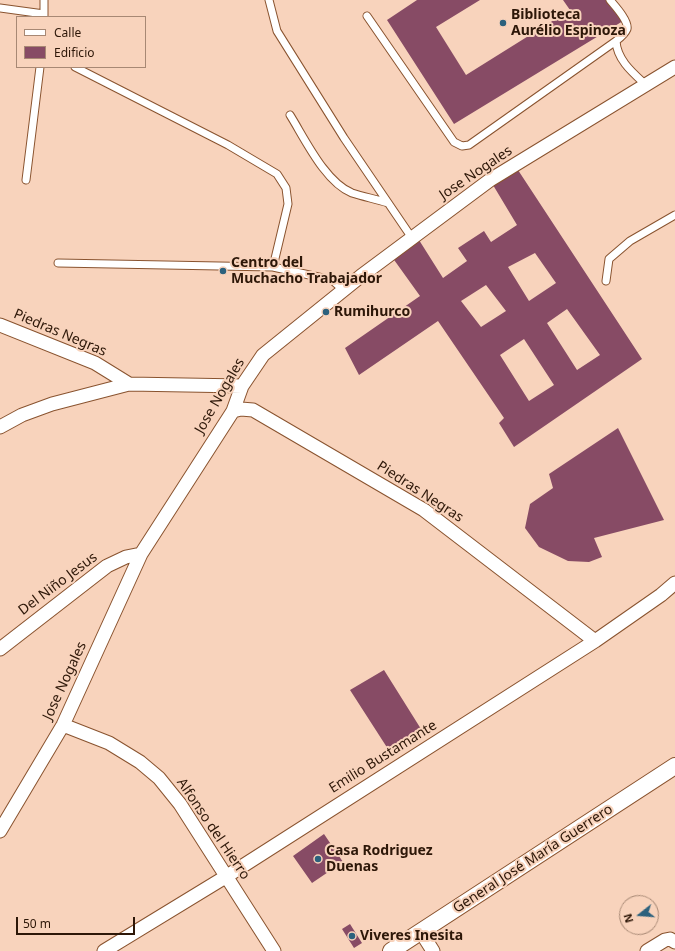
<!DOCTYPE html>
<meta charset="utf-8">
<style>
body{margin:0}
#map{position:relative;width:675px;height:951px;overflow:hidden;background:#f8d3bc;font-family:"Noto Sans",sans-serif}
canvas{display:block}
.legend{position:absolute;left:16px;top:16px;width:130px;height:52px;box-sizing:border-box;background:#f8d3bc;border:1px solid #a78874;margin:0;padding:5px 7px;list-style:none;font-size:12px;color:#2d1708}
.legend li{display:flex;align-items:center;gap:8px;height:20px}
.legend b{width:20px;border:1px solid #a78874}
.north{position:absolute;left:619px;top:895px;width:40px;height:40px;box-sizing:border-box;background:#f8d3bc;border:1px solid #a78874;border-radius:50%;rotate:253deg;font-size:11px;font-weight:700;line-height:16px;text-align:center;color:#2d1708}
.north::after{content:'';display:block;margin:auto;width:14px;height:18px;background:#2c617d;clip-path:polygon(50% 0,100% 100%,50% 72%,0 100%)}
.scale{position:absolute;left:16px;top:917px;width:119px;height:18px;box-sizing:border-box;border:2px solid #2d1708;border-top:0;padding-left:5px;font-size:12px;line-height:14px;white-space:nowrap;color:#2d1708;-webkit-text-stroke:3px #f8d3bc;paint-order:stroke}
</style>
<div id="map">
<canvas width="675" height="951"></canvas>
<ul class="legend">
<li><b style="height:5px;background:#fff"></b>Calle</li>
<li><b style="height:11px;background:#874b65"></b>Edificio</li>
</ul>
<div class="north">N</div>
<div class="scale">50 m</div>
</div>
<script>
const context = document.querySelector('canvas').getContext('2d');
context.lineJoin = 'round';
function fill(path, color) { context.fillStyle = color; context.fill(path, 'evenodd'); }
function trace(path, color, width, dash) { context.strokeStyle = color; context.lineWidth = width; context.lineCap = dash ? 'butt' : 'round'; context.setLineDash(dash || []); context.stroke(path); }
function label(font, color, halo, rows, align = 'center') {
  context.font = font + ' "Noto Sans",sans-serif'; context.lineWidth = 4; context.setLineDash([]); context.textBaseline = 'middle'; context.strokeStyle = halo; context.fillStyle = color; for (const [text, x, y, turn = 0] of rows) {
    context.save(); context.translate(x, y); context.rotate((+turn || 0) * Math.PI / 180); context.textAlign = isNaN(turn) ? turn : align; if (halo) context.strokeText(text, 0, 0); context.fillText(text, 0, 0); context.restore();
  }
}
const building = new Path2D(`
 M417,0H480L436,27L466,75L570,10L563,0H609L623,21L454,124L387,20Z
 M518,170L642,359L514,447L499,423L504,418L438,321L359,375L345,348L420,296L392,257L419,240L443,278L467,261L458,248L484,231L491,242L517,225L493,185ZM535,253L556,283L529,301L508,267ZM486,285L506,311L481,327L461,301ZM567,309L600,355L577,370L547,323ZM524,339L554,385L529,401L500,355Z
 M618,428L664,520L594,538L602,557L589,562L568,561L539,547L525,528L530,504L553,488L549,474Z
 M384,670L421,729L388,749L350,690Z
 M324,834L343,862L312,883L293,856Z
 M350,924L362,943L354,948L342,929Z`);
const service = new Path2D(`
 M269,0L277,31L344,138L412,238
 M610,0C615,6 629,21 627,29C625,34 620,38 616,41C617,60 633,73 646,85
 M0,8L44,14
 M367,16L454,142L462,146L469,145L616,41
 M44,17V0
 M75,67L228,145L277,174L286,188L288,204L273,267
 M290,115C305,139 325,182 352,193C364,197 376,199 388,203
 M26,180L40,67
 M58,263L273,267L332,280L343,290
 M606,281L609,259L630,241L675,215`);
const minor = new Path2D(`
 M0,325L95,363L129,384
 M233,411L241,409L253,410L424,510L595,641
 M0,427L22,415L52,404L129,384L242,386
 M0,649L107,566L126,557L141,554
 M63,725L109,743L140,762L159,778L180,804L274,951
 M0,831L63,725L141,554L233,411L242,386L263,355L361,276L490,180L675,67
 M421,932L433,951
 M104,951L227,876L595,641L661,595L675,583
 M647,951L665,940L670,939L675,942`);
const tertiary = new Path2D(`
 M391,951L675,766`);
const markers = [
 [503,23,4,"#2c617d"],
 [223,271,4,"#2c617d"],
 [326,312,4,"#2c617d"],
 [318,859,4,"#2c617d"],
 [352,936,4,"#2c617d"]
];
const poiNames = [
 ["Biblioteca",511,15],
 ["Aurélio Espinoza",511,31],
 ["Centro del",231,263],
 ["Muchacho Trabajador",231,279],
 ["Rumihurco",334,312],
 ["Casa Rodriguez",326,851],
 ["Duenas",326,867],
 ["Viveres Inesita",360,936]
];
const streetNames = [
 ["Jose Nogales",476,173,-34],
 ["Piedras Negras",60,333,23],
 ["Jose Nogales",220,396,-60],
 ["Piedras Negras",420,492,33],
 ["Del Niño Jesus",58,584,-37],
 ["Jose Nogales",65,681,-65],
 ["Emilio Bustamante",383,757,-32],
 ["Alfonso del Hierro",213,829,56],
 ["General José María Guerrero",533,859,-33]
];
fill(building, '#874b65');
trace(service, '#89532f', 9);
trace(minor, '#89532f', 15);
trace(tertiary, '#89532f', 18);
trace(service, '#fff', 7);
trace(minor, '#fff', 13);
trace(tertiary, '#fff', 16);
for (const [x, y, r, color] of markers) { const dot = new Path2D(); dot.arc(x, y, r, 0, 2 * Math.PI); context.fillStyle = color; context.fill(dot); trace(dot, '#f8d3bc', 1.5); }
label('bold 14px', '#2d1708', '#f8d3bc', poiNames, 'left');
label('14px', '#2d1708', '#f8d3bc', streetNames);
</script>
